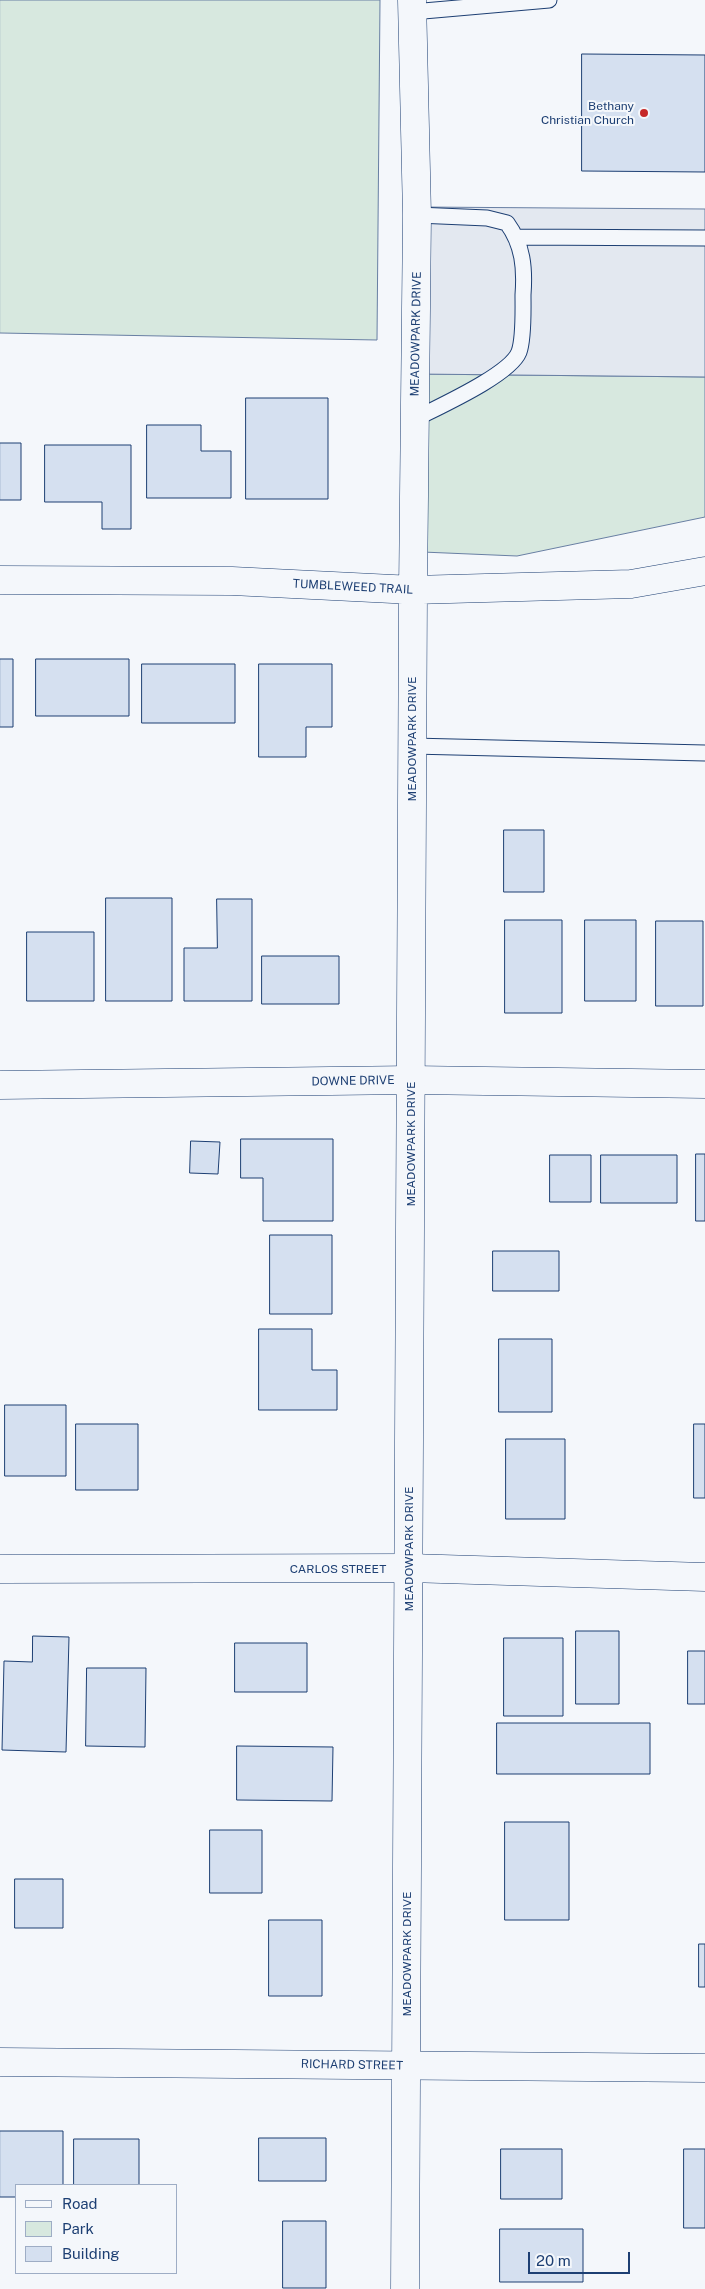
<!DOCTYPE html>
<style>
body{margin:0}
#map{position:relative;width:705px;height:2289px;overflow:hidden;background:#f4f7fb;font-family:"Public Sans",sans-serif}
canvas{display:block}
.legend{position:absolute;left:15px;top:2184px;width:162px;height:90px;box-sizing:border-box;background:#f4f7fb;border:1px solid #9eadc5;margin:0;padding:6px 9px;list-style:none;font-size:15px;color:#1d3f73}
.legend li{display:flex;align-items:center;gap:10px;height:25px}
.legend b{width:25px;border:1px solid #9eadc5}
.scale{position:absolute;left:528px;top:2252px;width:102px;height:22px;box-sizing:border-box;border:2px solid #1d3f73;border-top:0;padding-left:6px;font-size:15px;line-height:18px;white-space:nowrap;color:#1d3f73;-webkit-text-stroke:4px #f4f7fb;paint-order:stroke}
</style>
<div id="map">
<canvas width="705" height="2289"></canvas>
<ul class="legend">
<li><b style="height:6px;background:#f4f7fb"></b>Road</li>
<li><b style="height:14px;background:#d7e8df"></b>Park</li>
<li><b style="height:14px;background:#d5e0f0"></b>Building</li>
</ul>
<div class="scale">20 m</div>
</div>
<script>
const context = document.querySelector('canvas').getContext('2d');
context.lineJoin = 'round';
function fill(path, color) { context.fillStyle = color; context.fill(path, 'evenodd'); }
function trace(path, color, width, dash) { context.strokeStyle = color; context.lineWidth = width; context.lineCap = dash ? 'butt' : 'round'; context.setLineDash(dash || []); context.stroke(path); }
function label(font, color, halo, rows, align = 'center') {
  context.font = font + ' "Public Sans",sans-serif'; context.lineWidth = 4; context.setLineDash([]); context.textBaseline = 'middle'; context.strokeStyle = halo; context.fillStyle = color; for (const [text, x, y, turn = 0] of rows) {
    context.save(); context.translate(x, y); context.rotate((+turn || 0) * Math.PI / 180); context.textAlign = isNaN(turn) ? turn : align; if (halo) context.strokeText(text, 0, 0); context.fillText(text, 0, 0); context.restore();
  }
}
const green = new Path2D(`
 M0,0H380L377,340L0,333Z
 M416,374L705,377V517L517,556L422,552Z`);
const parking = new Path2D(`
 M417,207L705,209V377L416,374Z`);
const building = new Path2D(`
 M582,54L705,55V172L582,171Z
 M246,398H328V499H246Z
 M147,425H201V451H231V498H147Z
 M0,443H21V500H0Z
 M45,445H131V529H102V502H45Z
 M0,659H13V727H0Z
 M36,659H129V716H36Z
 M142,664H235V723H142Z
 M259,664H332V727H306V757H259Z
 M504,830H544V892H504Z
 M106,898H172V1001H106Z
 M217,899H252V1001H184V948H217Z
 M505,920H562V1013H505Z
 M585,920H636V1001H585Z
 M656,921H703V1006H656Z
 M27,932H94V1001H27Z
 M262,956H339V1004H262Z
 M241,1139H333V1221H263V1178H241Z
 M191,1141L220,1142L218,1174L190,1173Z
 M696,1154H705V1221H696Z
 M550,1155H591V1202H550Z
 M601,1155H677V1203H601Z
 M270,1235H332V1314H270Z
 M493,1251H559V1291H493Z
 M259,1329H312V1370H337V1410H259Z
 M499,1339H552V1412H499Z
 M5,1405H66V1476H5Z
 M76,1424H138V1490H76Z
 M694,1424H705V1498H694Z
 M506,1439H565V1519H506Z
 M576,1631H619V1704H576Z
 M33,1636L69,1637L66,1752L2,1750L4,1661L32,1662Z
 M504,1638H563V1716H504Z
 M235,1643H307V1692H235Z
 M688,1651H705V1704H688Z
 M87,1668H146L145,1747L86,1746Z
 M497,1723H650V1774H497Z
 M237,1746L333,1747L332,1801L237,1800Z
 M505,1822H569V1920H505Z
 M210,1830H262V1893H210Z
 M15,1879H63V1928H15Z
 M269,1920H322V1996H269Z
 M699,1944H705V1987H699Z
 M0,2131H63V2185H16V2197H0Z
 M259,2138H326V2181H259Z
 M74,2139H139V2185H74Z
 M501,2149H562V2199H501Z
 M684,2149H705V2228H684Z
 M283,2221H326V2288H283Z
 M500,2229H583V2282H500Z`);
const lane = new Path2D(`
 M412,12L549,0
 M517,237L705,238
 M415,419C438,407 510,375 519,352C524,338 523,310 523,295C525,268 523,245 507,223L487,218L417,215
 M412,746L705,753`);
const street = new Path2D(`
 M0,1085L412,1080L705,1084
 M0,1569L409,1568L705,1577
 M0,2062L705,2068`);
const secondary = new Path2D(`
 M0,580L232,581L413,590L631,584L705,571
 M405,2289L413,590L417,215L412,0`);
const markers = [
 [644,113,5,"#c62828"]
];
const poiNames = [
 ["Bethany",634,106],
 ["Christian Church",634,120]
];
const streetNames = [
 ["MEADOWPARK DRIVE",416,334,-89],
 ["TUMBLEWEED TRAIL",353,587,3],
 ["MEADOWPARK DRIVE",412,739,-90],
 ["DOWNE DRIVE",353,1081,-1],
 ["MEADOWPARK DRIVE",411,1144,-90],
 ["MEADOWPARK DRIVE",409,1549,-90],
 ["CARLOS STREET",338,1569],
 ["MEADOWPARK DRIVE",407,1954,-90],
 ["RICHARD STREET",352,2065,1]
];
fill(green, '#d7e8df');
trace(green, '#687fa3', 1);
fill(parking, '#e3e8f0');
trace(parking, '#687fa3', 1);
fill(building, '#d5e0f0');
trace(building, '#1d3f73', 1);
trace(lane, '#1d3f73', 17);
trace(street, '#1d3f73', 29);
trace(secondary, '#1d3f73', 29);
trace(lane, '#f4f7fb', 15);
trace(street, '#f4f7fb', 28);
trace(secondary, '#f4f7fb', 28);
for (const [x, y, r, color] of markers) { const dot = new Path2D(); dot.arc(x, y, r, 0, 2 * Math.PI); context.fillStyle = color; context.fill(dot); trace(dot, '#f4f7fb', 2); }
label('12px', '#1d3f73', '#f4f7fb', poiNames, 'right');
label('12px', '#1d3f73', '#f4f7fb', streetNames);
</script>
